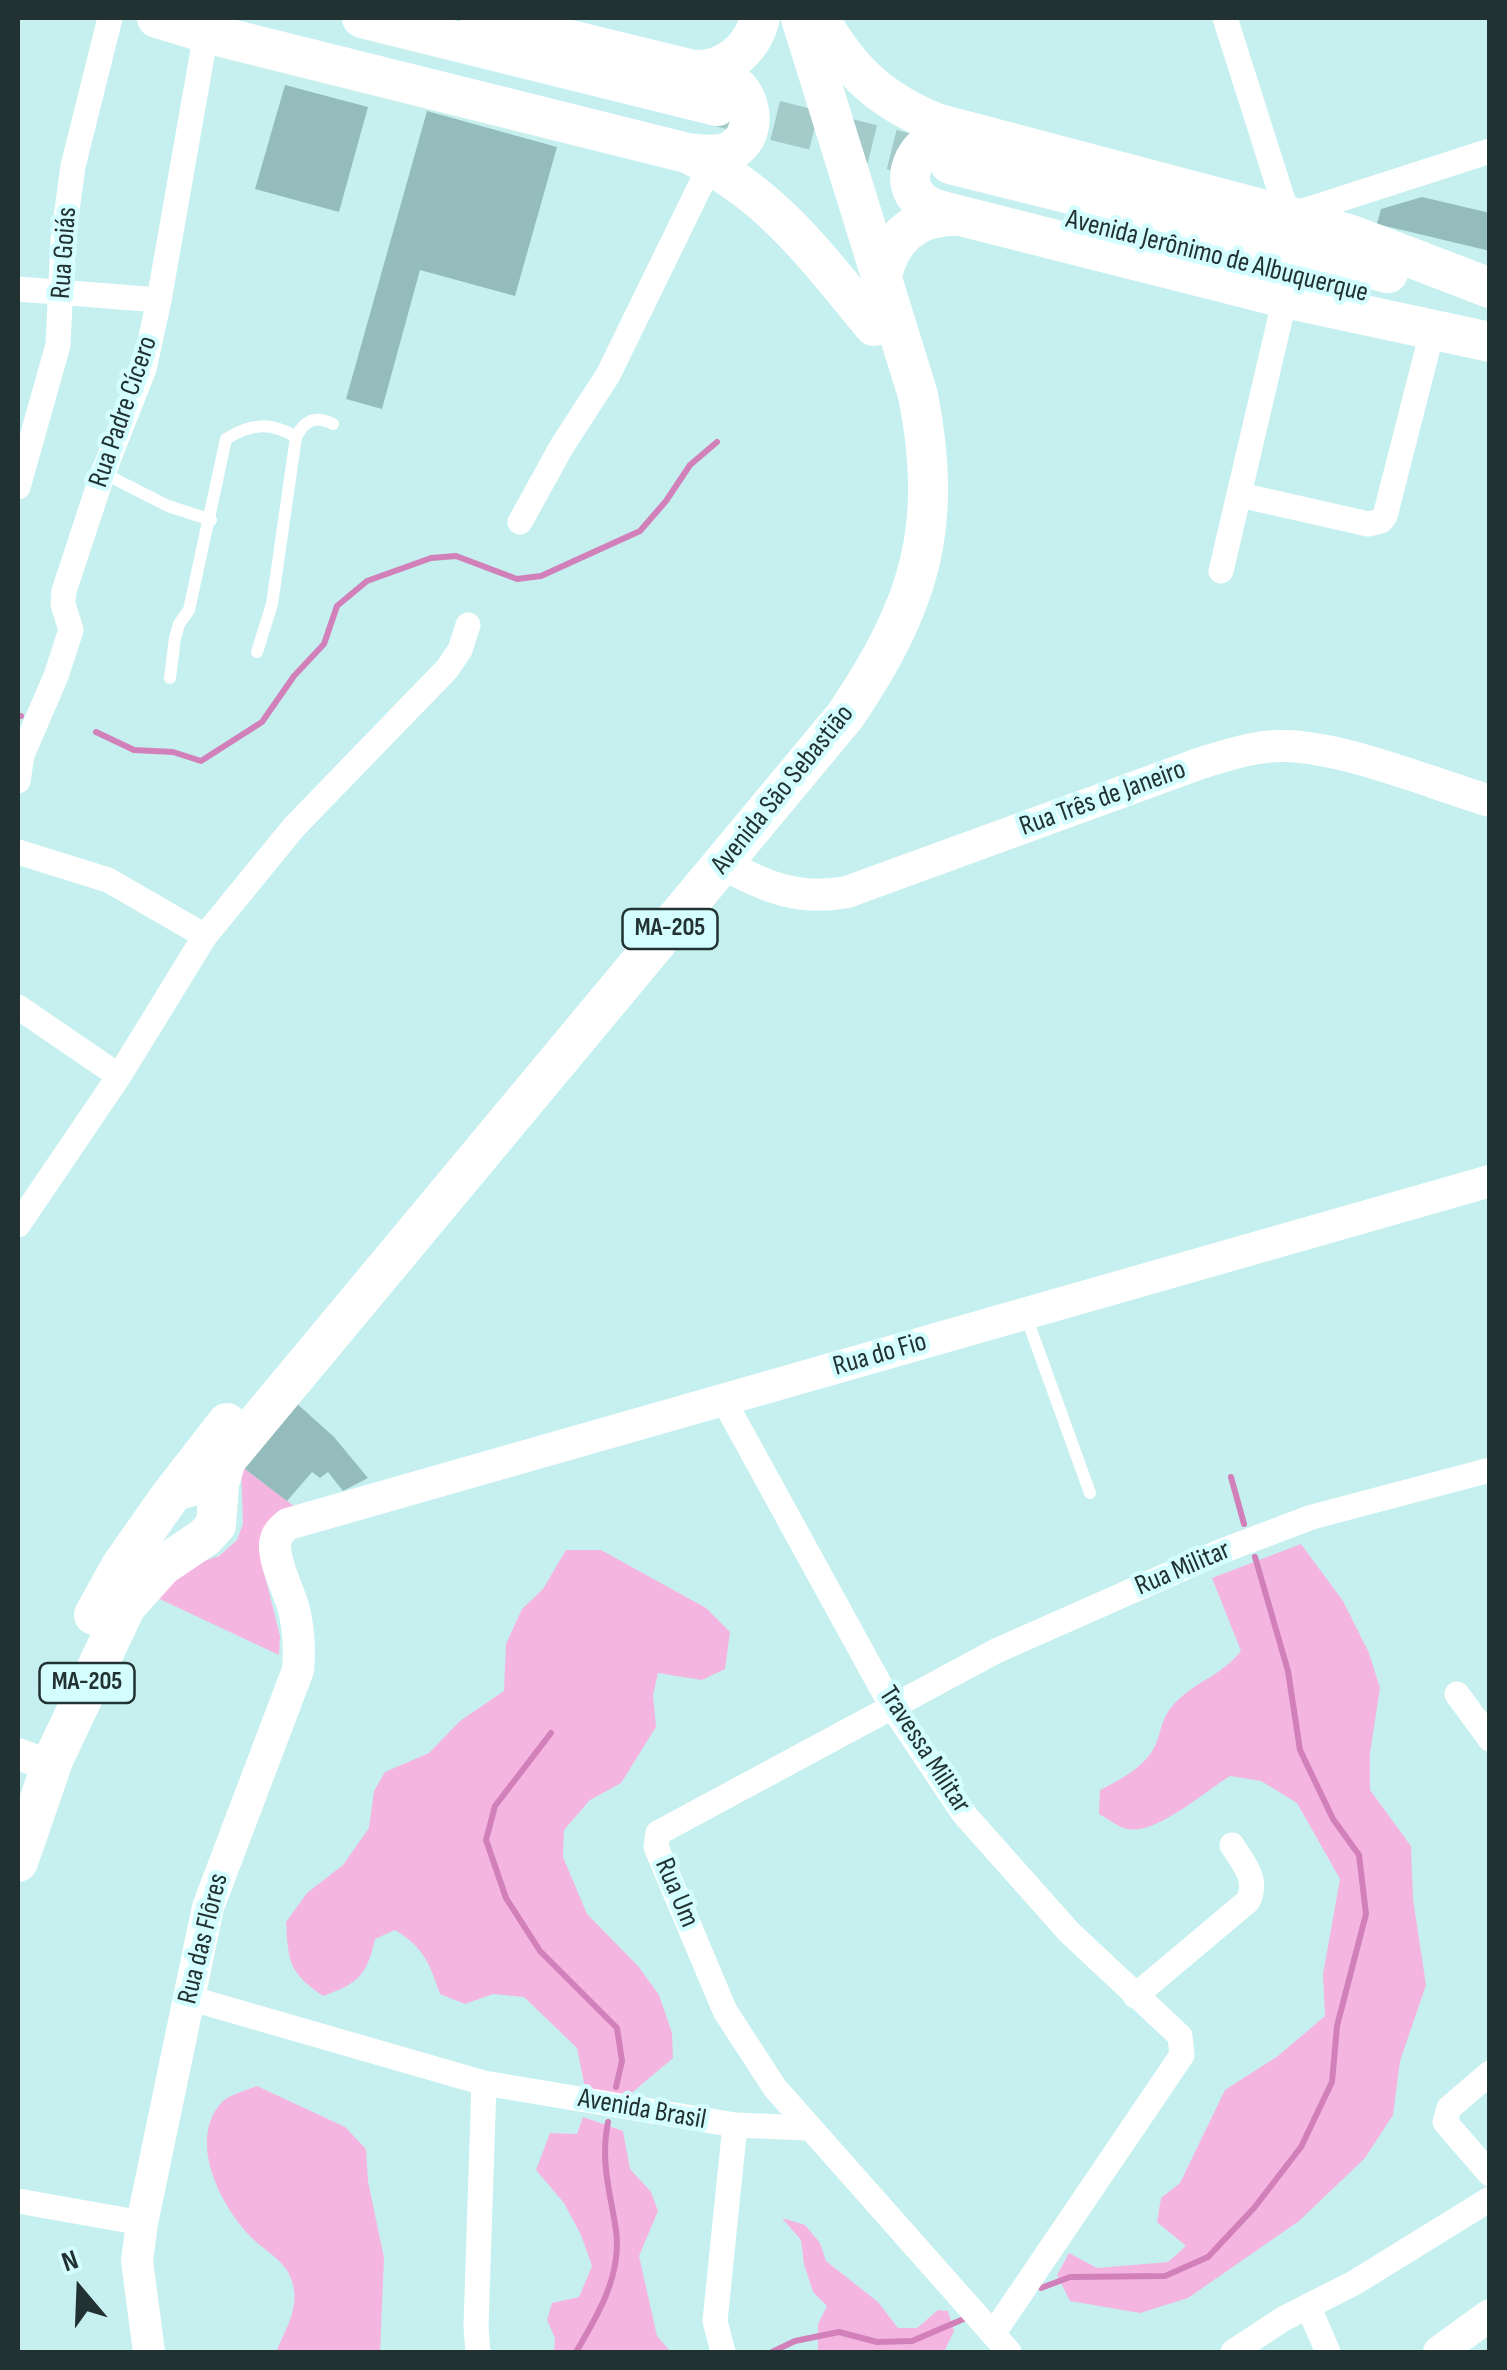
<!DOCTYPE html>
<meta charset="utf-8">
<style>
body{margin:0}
#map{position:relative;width:1507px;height:2370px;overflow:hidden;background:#c6f0f0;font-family:"Sofia Sans Condensed",sans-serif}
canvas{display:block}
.frame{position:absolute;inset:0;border:20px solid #223232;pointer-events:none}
.north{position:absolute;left:30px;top:2240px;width:100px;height:100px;-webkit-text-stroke:8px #d3fdfe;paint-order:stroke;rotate:341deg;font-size:28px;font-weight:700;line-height:40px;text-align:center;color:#223232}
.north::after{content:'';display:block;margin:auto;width:35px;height:45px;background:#223232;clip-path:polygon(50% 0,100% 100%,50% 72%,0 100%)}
</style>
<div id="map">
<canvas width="1507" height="2370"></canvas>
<div class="frame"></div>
<div class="north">N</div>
</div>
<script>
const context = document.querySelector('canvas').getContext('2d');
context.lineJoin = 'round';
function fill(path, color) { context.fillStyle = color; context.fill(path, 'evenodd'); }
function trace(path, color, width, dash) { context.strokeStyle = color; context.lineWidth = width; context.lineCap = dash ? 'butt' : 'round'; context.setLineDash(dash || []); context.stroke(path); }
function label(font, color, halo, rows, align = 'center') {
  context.font = font + ' "Sofia Sans Condensed",sans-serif'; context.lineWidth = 9; context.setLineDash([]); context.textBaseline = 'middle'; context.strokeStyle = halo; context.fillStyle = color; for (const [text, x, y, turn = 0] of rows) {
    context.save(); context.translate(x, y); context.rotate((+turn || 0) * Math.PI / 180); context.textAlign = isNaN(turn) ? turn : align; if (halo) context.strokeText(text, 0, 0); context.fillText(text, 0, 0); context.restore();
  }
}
const green = new Path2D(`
 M241,1466L295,1507L261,1560L280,1636L279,1655L151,1595L177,1570L219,1556L237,1540L243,1524Z
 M1301,1544L1343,1601L1369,1653L1380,1688L1370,1753V1790L1411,1846L1413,1899L1426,1985L1400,2061L1393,2115L1365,2158L1299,2221L1188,2298L1140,2313L1070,2301L1057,2275L1069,2253L1097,2268L1168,2262L1186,2246L1157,2222L1161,2198L1180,2183L1225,2090L1278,2056L1325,2016L1323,1974L1340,1879L1297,1803L1261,1781L1230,1776C1204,1792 1156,1835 1127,1829C1118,1827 1107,1818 1099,1814L1100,1790C1118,1781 1139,1770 1151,1753C1163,1736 1157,1719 1179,1699C1201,1679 1220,1676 1241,1651L1212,1578Z
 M566,1550H601L706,1608L730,1632L725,1669L702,1680L658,1673L653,1695L656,1727L621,1783L590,1800L564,1830L563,1857L587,1914L638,1966L659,1995L672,2033L673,2058L628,2096L585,2088L577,2048L524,1997L493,1994L465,2004L440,1994C429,1962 424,1948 395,1930L375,1939C367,1976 357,1984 323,1996C289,1973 288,1961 286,1922L307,1893L343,1865L369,1828L374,1791L385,1772L429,1753L460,1721L504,1691L506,1644L522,1609L543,1589Z
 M257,2086L345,2127L366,2149L368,2181L384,2258L380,2352H276C287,2326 304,2301 288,2272C280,2258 260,2247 249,2235C220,2204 187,2140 222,2102C229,2095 247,2090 257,2086Z
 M583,2117L623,2131L630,2169L651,2192L658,2211L639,2256L657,2336L670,2351L678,2352H554L555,2338L547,2320L552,2303L579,2297L592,2266L581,2235L564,2203L536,2170L550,2133L577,2134Z
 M782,2218L805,2225L820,2243L826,2261L878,2302L898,2328H917L938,2310L948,2311L954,2331L944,2352H818V2324L827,2306L813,2292L804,2264L801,2240Z`);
const stream = new Path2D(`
 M18,716H21
 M96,732L134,750L173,752L201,761L262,722L294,676L324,644L337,606L367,581L431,558L456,556L517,579L541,576L640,531L666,501L690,465L717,442
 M1231,1477L1244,1524
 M551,1733L495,1806L486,1840L506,1898L540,1951L617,2028L622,2061L616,2087
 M1041,2288L1070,2277L1165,2276L1208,2257L1254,2208L1301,2147L1332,2082L1337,2026L1366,1914L1359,1855L1333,1819L1300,1750L1288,1671L1255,1557
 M576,2352C598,2315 622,2275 616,2230C610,2191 600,2162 608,2122
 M772,2352L795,2341L839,2332L877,2342L912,2341L966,2318`);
const building = new Path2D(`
 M285,85L368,107L339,212L255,189Z
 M427,111L557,147L515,296L420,270L382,409L346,399Z
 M1422,197L1490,213V251L1377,224L1381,209Z
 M294,1401L334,1437L368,1478L343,1491L328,1472L320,1478L312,1472L287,1501L241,1466Z`);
const primaryTunnel = new Path2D(`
 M717,106L950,164`);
const service = new Path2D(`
 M296,437C305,420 315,415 333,424
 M103,473L168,506L211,520
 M170,678L175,638L179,624L189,610L226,439C251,423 271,422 296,437L272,604L257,652
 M1026,1316L1090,1493`);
const minor = new Path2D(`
 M1225,18L1288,216L1490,151
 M18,289L159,300
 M18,487L58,345L63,240L73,166L110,18
 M1240,495L1368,524L1381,521L1385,516L1432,332
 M520,522L562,446L608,375L711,164
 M1221,571L1285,298
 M18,781L22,755L56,676L71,630L63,604L64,591L103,473L144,369L159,300L206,33
 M18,852L108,880L205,936
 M18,1007L119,1076
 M18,1225L119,1076L205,936L294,827L447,669L460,650L468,625
 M723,1399L891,1705L964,1814L1069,1932L1180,2036L1182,2055L993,2334
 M1457,1694L1490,1739
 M1135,1996L1248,1901C1259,1879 1243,1863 1232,1845
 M189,1998L484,2083L735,2125L808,2128
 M1490,2073L1449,2108L1445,2122L1490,2174
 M18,2201L142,2223
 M1308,2306L1328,2352
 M478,2352L476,2326L484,2083
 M723,2352L715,2321L735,2125
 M1009,2352L775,2088L725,2011L656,1847L658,1833L996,1651L1222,1551L1312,1517L1490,1470
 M1233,2352L1283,2319L1354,2283L1490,2199`);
const tertiary = new Path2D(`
 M724,864C764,887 800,901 847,892L1201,763C1228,755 1256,745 1285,746C1344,747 1431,783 1490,801
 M18,1754L29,1758
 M149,2352L137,2261L142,2223L208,1907L298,1670C300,1648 299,1628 293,1606C287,1587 274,1563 275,1544C276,1534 281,1530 288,1524L1490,1181
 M1439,2352L1490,2315`);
const primary = new Path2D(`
 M157,18L206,33L687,153C771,193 816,256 874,326
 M362,18L717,106
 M480,18L689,69L738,88C757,109 754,147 721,154C710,156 698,154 687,153
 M819,18C850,71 878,99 936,123L1288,216L1354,236L1490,288
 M689,69C723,75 752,50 760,18
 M975,139C964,137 952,135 942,137C915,144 897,182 922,202C932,210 949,212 961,216L1285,298L1490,342
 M950,164L1388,273
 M882,277C890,235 918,214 961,216
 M171,1495L227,1423
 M94,1615L121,1566L171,1495L178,1490L193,1486
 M18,1862L54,1758L126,1606L162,1566L205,1537L216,1525L219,1484L226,1460L845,716C920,605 944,528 918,395L801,18`);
const shields = [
 [670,929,95],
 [87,1683,95]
];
const shieldNames = [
 ["MA-205",670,929],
 ["MA-205",87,1683]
];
const streetNames = [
 ["Rua Goiás",65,253,-86],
 ["Avenida Jerônimo de Albuquerque",1217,257,14],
 ["Rua Padre Cícero",124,412,-71],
 ["Avenida São Sebastião",783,790,-51],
 ["Rua Três de Janeiro",1103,799,-20],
 ["Rua do Fio",880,1355,-16],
 ["Rua Militar",1183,1569,-23],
 ["Travessa Militar",924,1750,57],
 ["Rua Um",676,1893,67],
 ["Rua das Flôres",204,1939,-76],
 ["Avenida Brasil",642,2110,10]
];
fill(green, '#f5b5e1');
trace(stream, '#d180b9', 6);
fill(building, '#94bcbc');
trace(primaryTunnel, '#a5caca', 40, [40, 20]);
trace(service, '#fff', 12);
trace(minor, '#fff', 25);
trace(tertiary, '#fff', 32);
trace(primary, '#fff', 40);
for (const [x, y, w] of shields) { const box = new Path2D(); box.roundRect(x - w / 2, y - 20, w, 40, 8); context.fillStyle = '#d3fdfe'; context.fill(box); trace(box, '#223232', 2.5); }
label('bold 25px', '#223232', null, shieldNames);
label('28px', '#223232', '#d3fdfe', streetNames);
</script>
